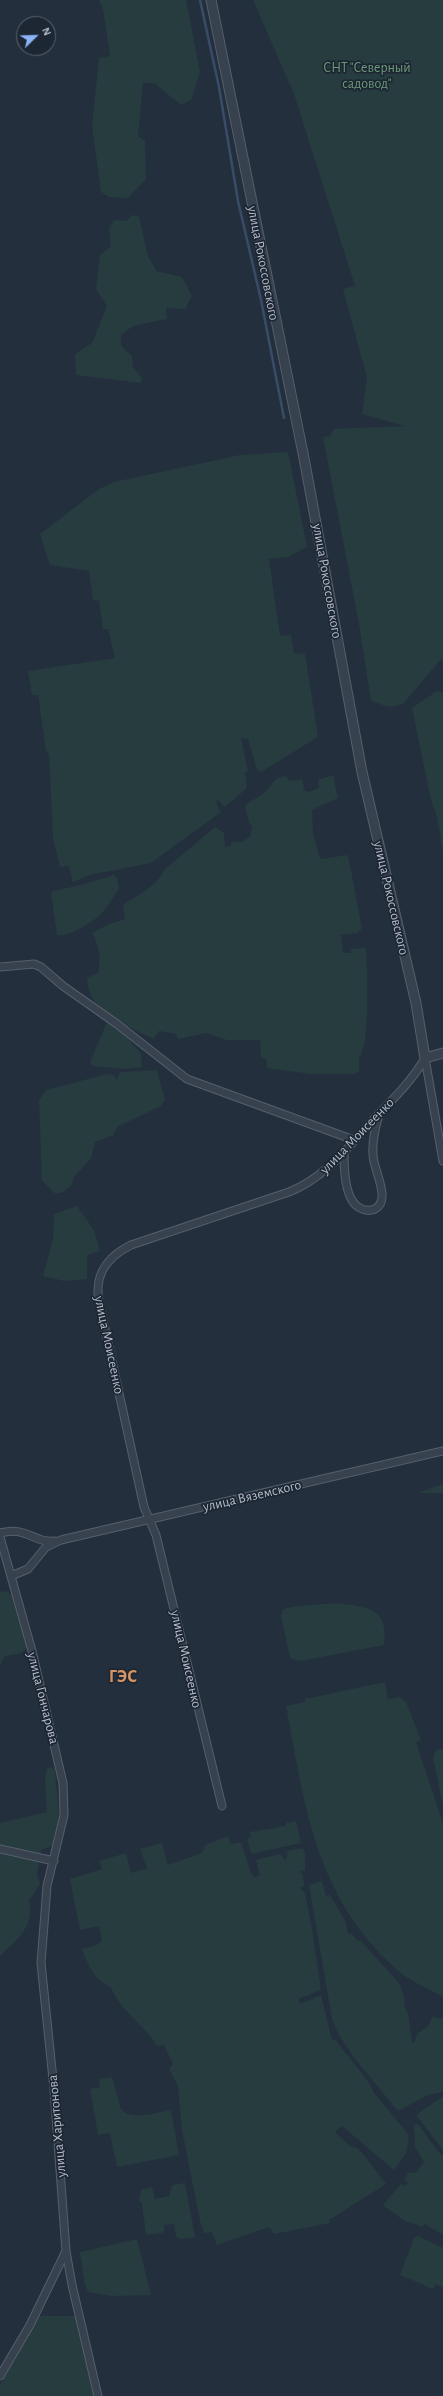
<!DOCTYPE html>
<meta charset="utf-8">
<style>
body{margin:0}
#map{position:relative;width:443px;height:2396px;overflow:hidden;background:#242f3e;font-family:"Alegreya Sans",sans-serif}
canvas{display:block}
.north{position:absolute;left:16px;top:16px;width:40px;height:40px;box-sizing:border-box;background:#1d2633;border:1px solid #59626f;border-radius:50%;rotate:67deg;font-size:11px;font-weight:700;line-height:16px;text-align:center;color:#b4bcc9}
.north::after{content:'';display:block;margin:auto;width:14px;height:18px;background:#8ab4f8;clip-path:polygon(50% 0,100% 100%,50% 72%,0 100%)}
</style>
<div id="map">
<canvas width="443" height="2396"></canvas>
<div class="north">N</div>
</div>
<script>
const context = document.querySelector('canvas').getContext('2d');
context.lineJoin = 'round';
function fill(path, color) { context.fillStyle = color; context.fill(path, 'evenodd'); }
function trace(path, color, width, dash) { context.strokeStyle = color; context.lineWidth = width; context.lineCap = dash ? 'butt' : 'round'; context.setLineDash(dash || []); context.stroke(path); }
function label(font, color, halo, rows, align = 'center') {
  context.font = font + ' "Alegreya Sans",sans-serif'; context.lineWidth = 3.5; context.setLineDash([]); context.textBaseline = 'middle'; context.strokeStyle = halo; context.fillStyle = color; for (const [text, x, y, turn = 0] of rows) {
    context.save(); context.translate(x, y); context.rotate((+turn || 0) * Math.PI / 180); context.textAlign = isNaN(turn) ? turn : align; if (halo) context.strokeText(text, 0, 0); context.fillText(text, 0, 0); context.restore();
  }
}
const green = new Path2D(`
 M99,0H186L200,72L191,100L181,105L154,83H143L138,136L145,141L146,179L128,198L109,197L101,192L92,126L99,58L110,56L103,9Z
 M253,0H443V661L441,659L403,704L389,707L371,701L359,624L323,437L330,436L334,429L405,426L362,414L367,378L343,289L355,286L294,94Z
 M132,215L139,217L148,256L156,271L182,277L192,296L185,309L166,308L167,319L133,326L121,335V346L132,356L133,367L142,378L141,383L76,375L75,354L92,343L107,306L96,289L100,255L111,246L109,229L114,220L127,221Z
 M288,452L307,547L288,557L269,559L280,636L291,635L294,653L305,654L318,737L261,772L257,770L248,739L241,738L248,771L245,773L247,788L226,806H223L219,800L216,802L221,812L151,863L90,875L73,882L69,866L60,867L53,838L49,754L46,751L38,695H32L28,671L115,658L108,629H103L99,601L93,600L89,571L50,565L40,534L99,489L114,482L240,455Z
 M437,691L443,692V853L437,817L431,800L412,708Z
 M333,775L338,798L312,810L313,833L320,859L348,855L362,928L358,933L341,935L343,953H351V949L366,948C367,966 371,1047 359,1058V1071L355,1074H311L267,1068V1060L261,1057L260,1040H227L206,1033L178,1039L176,1034L159,1031L154,1039C139,1033 104,1014 94,1001C90,995 87,985 87,978L98,973C101,957 100,948 92,933L109,924L125,919L123,905C136,896 158,886 164,870L215,827L224,833L225,846L230,847L232,842H241L250,837L252,827L249,823L245,805C252,800 261,796 267,790C274,783 274,777 286,776L289,781L302,779L304,787L303,790L309,792L319,788L318,780Z
 M114,875L117,878L119,889C114,895 111,902 106,908C99,919 71,937 57,935L51,893L53,891L81,885Z
 M107,1022L125,1035L141,1054L142,1067L126,1069L92,1066L90,1062Z
 M157,1070L165,1100L161,1106L117,1127L114,1135L95,1142L91,1158L74,1177L71,1186L61,1193H54L42,1180L39,1100L46,1090L107,1074L113,1075L117,1080L120,1072Z
 M77,1206L94,1230L100,1251L87,1255V1279L64,1281L43,1276L53,1239L54,1214Z
 M443,1484V1493H418Z
 M7,1591L12,1596L27,1647L22,1653L5,1656L0,1666V1592Z
 M337,1603C367,1607 389,1607 384,1645L301,1661L290,1658L281,1616L283,1609C302,1604 318,1605 337,1603Z
 M385,1682L388,1699L400,1697L406,1702L421,1740L416,1742L443,1823V1997C428,1988 409,1981 396,1969C315,1896 305,1807 286,1706L305,1702V1699Z
 M443,1749V1806L433,1757L436,1750Z
 M51,1767L55,1770L59,1816L52,1846L41,1850L37,1874L40,1884L29,1901C35,1926 17,1940 0,1956V1823L47,1812L45,1779L47,1768Z
 M296,1821L301,1843L251,1854L247,1839L251,1837L250,1832L286,1826V1823Z
 M228,1836L231,1844L241,1842L251,1873L254,1877L260,1875L256,1860L280,1854L285,1860L288,1854L286,1851L303,1848L305,1854V1870L300,1872L303,1875L304,1886L300,1888L305,1893L312,1929L321,1990L298,1999L300,2004L321,1995L332,2040H336C345,2054 371,2081 374,2093L409,2135L406,2153L394,2170L342,2126L335,2132L350,2146L357,2148L364,2155L386,2184L329,2220L330,2223L274,2234L269,2227L217,2245L212,2232L204,2233L200,2221L182,2130L178,2086L169,2069L173,2064L164,2045L157,2046C144,2024 120,2011 111,1987C95,1982 87,1963 82,1949L97,1945L102,1941L99,1926L80,1930L70,1879L102,1869L99,1861L126,1853L131,1873L147,1868L140,1849L162,1843L168,1865L202,1853L205,1845Z
 M322,1881L326,1896L330,1895L346,1922L348,1934L351,1933L358,1941L360,1940L400,1984L405,2000L404,2006L408,2013L412,2043L415,2042L417,2034L428,2026L433,2016L440,2019L443,2017V2092L428,2095L398,2111L355,2059L340,2037L332,2019L309,1885Z
 M112,2077L121,2109C132,2122 157,2112 171,2110L179,2155L117,2167L110,2133L98,2135L90,2089L100,2087L99,2079Z
 M443,2096V2150L416,2115Z
 M418,2124L436,2149L443,2156V2235L425,2224L422,2227L403,2220L383,2205L401,2184L406,2186L408,2182L404,2180L408,2173L417,2172L424,2162L415,2147L414,2125Z
 M185,2183L195,2237L180,2239L176,2236L174,2224L164,2225V2231L162,2233L146,2235L142,2203L139,2200L141,2190L152,2187L155,2199L169,2196L172,2185Z
 M418,2236L443,2248V2288L436,2284L433,2289L400,2275L414,2238Z
 M137,2239L151,2295L111,2296L88,2292L85,2285L80,2252Z
 M39,2316H76L94,2396H0V2385Z`);
const stream = new Path2D(`
 M200,0L219,87L238,201L261,300L284,418`);
const minor = new Path2D(`
 M0,967L34,964L41,967L63,986L117,1024L187,1079L354,1140
 M425,1058L443,1161
 M344,1151C344,1167 344,1200 360,1208C365,1211 370,1211 375,1209C392,1200 373,1169 373,1155C372,1141 375,1128 379,1115
 M0,1533C28,1526 32,1543 55,1541
 M0,1537L32,1651L63,1783L64,1815L47,1886L41,1963L54,2089L66,2251L30,2325L0,2376
 M11,1576L28,1569L46,1547L61,1540L443,1451
 M222,1806L156,1535L144,1507L99,1302C94,1274 107,1257 131,1245L289,1192C325,1178 349,1146 374,1119C392,1100 412,1081 425,1058
 M0,1849L54,1861
 M66,2251L72,2285L98,2396`);
const tertiary = new Path2D(`
 M211,0L304,458L362,772L416,1003L425,1058L443,1053`);
const parkNames = [
 ["СНТ \"Северный",367,68],
 ["садовод\"",367,84]
];
const streetNames = [
 ["улица Рокоссовского",263,263,79],
 ["улица Рокоссовского",327,581,80],
 ["улица Рокоссовского",391,898,77],
 ["улица Моисеенко",357,1136,-46],
 ["улица Моисеенко",109,1345,78],
 ["улица Вяземского",252,1496,-13],
 ["улица Моисеенко",186,1659,77],
 ["улица Гончарова",43,1698,76],
 ["улица Харитонова",57,2126,-95]
];
const districtNames = [
 ["ГЭС",123,1677]
];
fill(green, '#263c3f');
trace(stream, '#394c67', 2.5);
trace(minor, '#565f6c', 9);
trace(tertiary, '#565f6c', 11);
trace(minor, '#38414e', 7);
trace(tertiary, '#38414e', 9);
label('14px', '#6b9a76', '#1d2633', parkNames);
label('14px', '#b4bcc9', '#1d2633', streetNames);
label('bold 18px', '#d59563', '#1d2633', districtNames);
</script>
